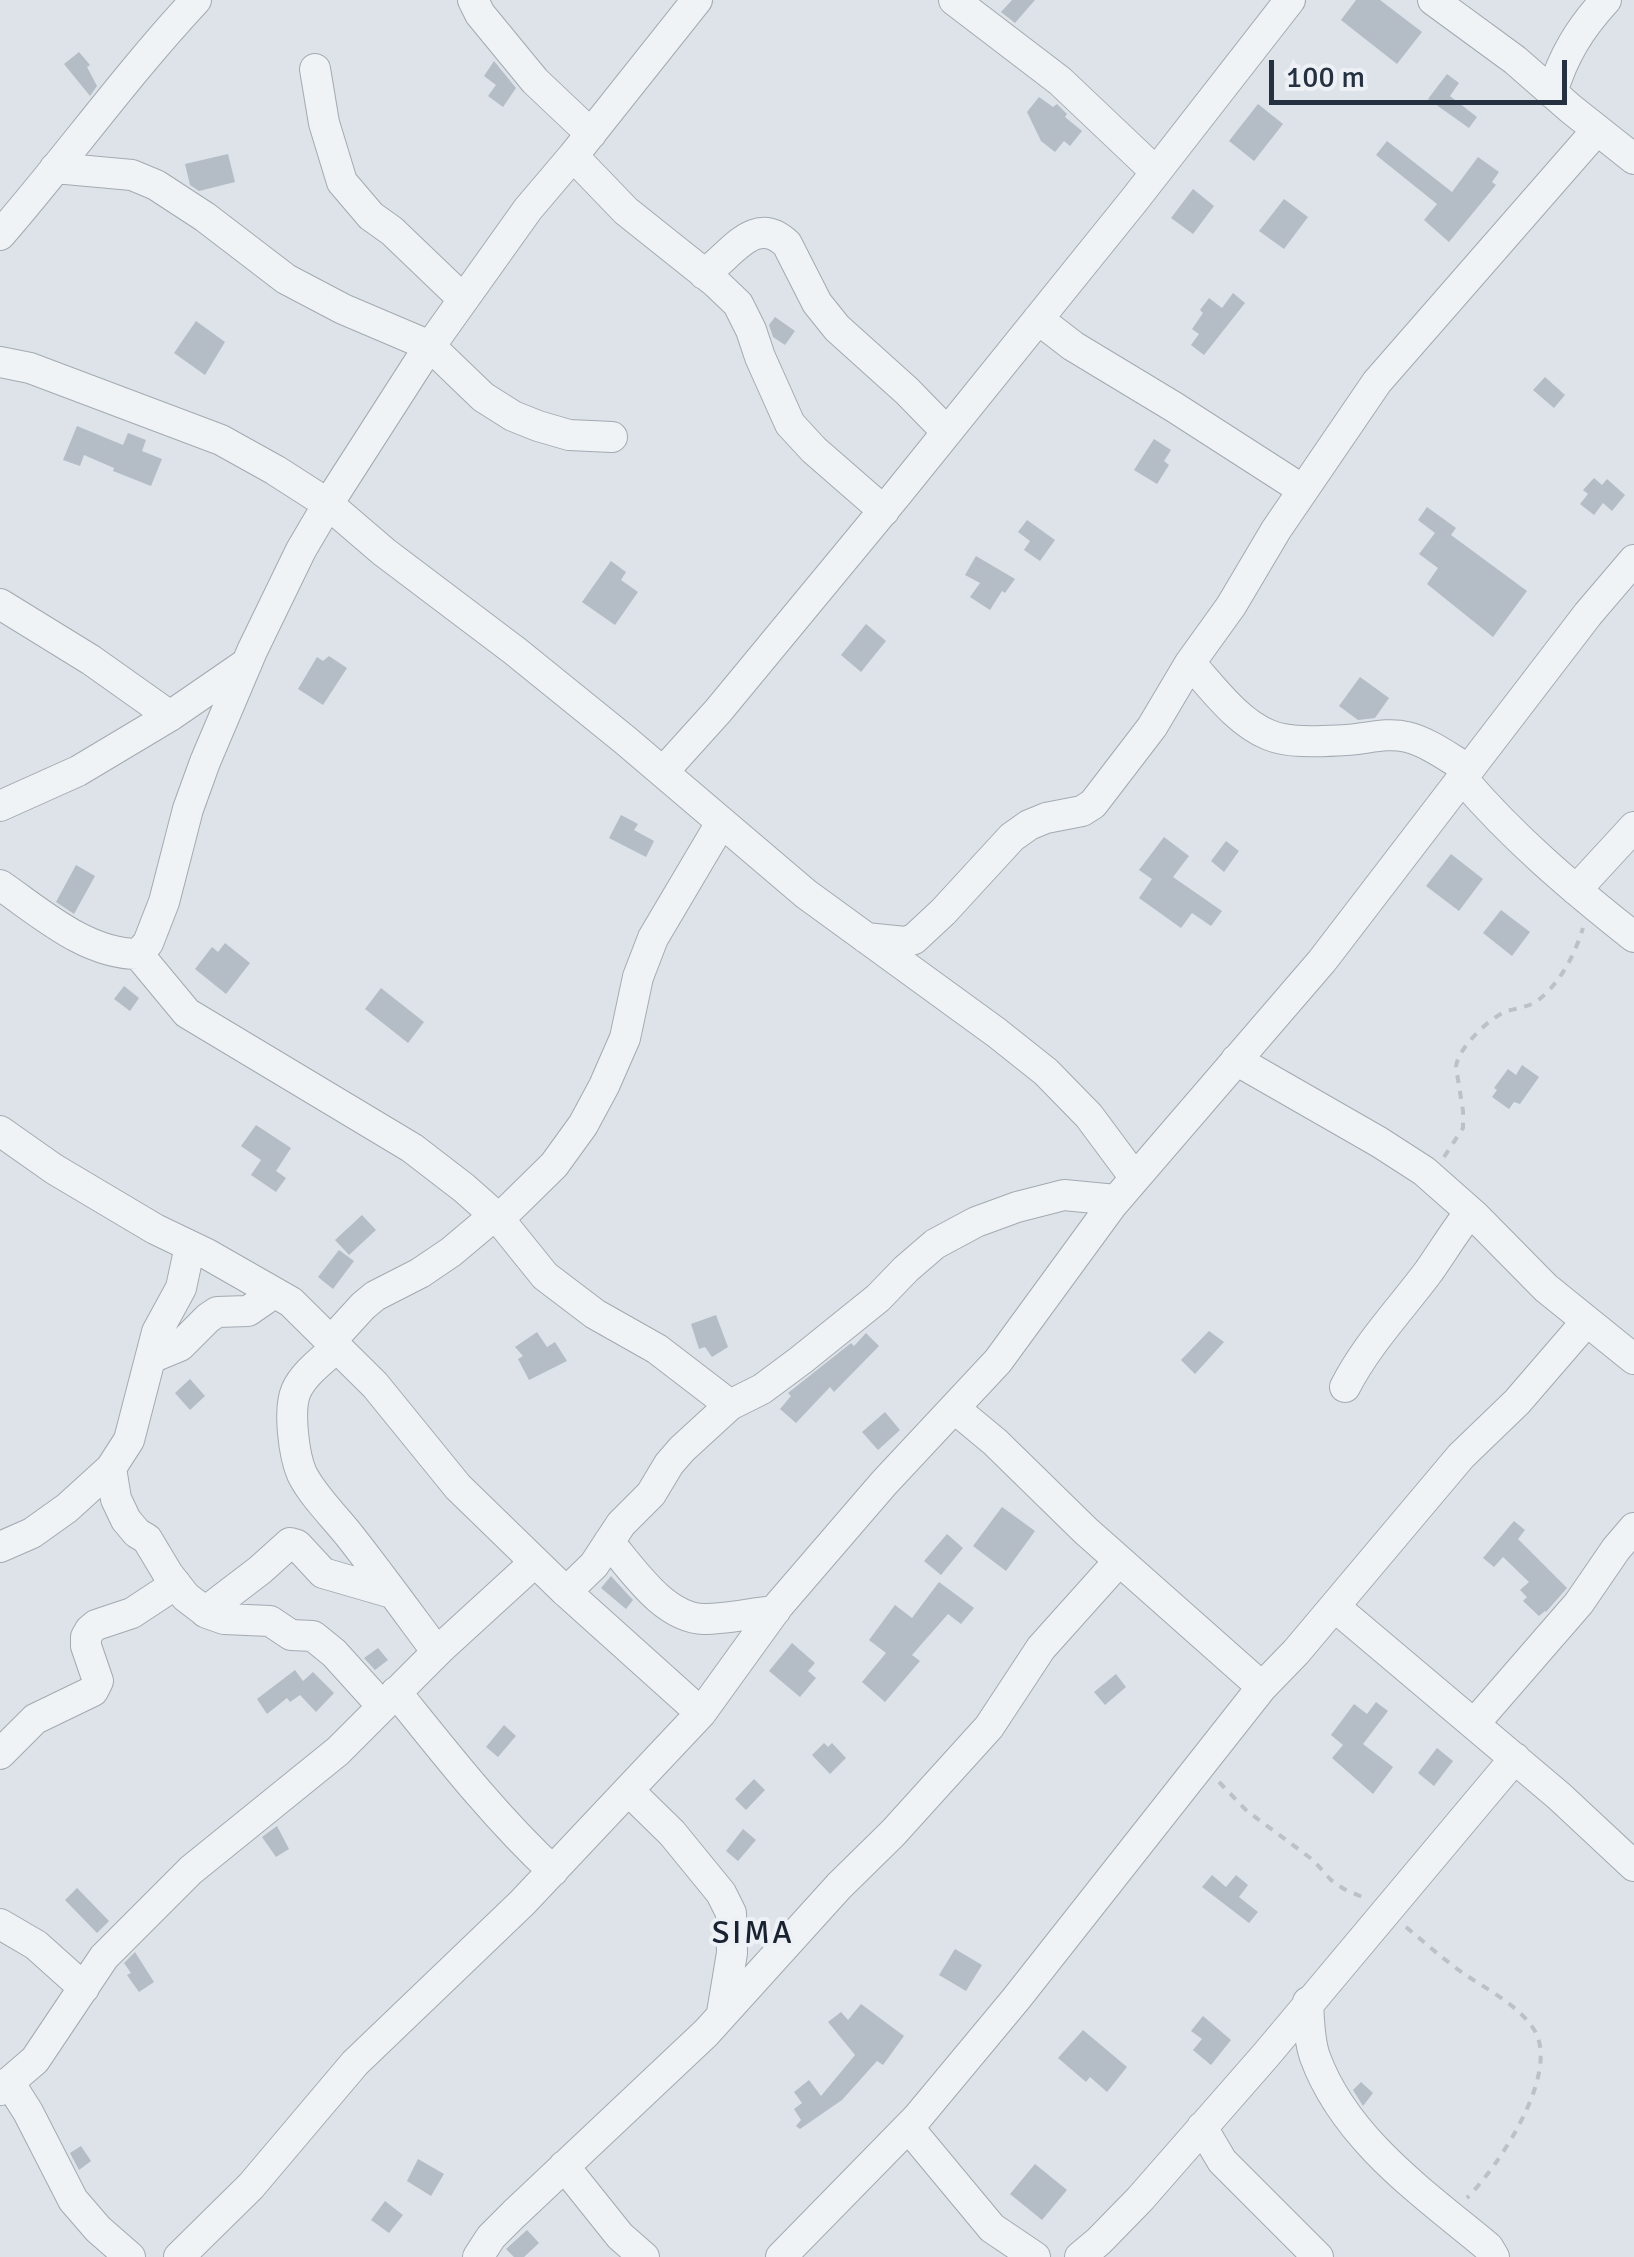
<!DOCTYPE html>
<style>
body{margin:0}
#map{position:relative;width:1634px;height:2257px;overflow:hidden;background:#dde3e8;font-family:Signika,sans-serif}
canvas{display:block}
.scale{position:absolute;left:1269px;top:60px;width:298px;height:45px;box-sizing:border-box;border:5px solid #253140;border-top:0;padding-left:12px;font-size:30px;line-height:35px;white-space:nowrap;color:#253140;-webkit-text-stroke:8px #edf1f6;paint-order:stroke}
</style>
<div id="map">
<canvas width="1634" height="2257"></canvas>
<div class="scale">100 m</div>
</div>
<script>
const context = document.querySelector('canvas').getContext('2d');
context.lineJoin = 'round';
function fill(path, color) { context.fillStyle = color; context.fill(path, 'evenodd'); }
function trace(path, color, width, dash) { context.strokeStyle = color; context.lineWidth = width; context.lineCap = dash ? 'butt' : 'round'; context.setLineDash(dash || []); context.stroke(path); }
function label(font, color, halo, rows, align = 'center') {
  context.font = font + ' Signika,sans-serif'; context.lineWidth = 8; context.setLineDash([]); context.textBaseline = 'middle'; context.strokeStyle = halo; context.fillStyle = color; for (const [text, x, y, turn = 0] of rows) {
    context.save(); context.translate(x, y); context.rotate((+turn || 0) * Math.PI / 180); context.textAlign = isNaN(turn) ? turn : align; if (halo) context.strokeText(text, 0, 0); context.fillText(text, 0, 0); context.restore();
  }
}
const building = new Path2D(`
 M1012,0H1035L1015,23L1001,12Z
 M1356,0H1380L1422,32L1397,64L1341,20Z
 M79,52L90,65L87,67L97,86L90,96L64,64Z
 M494,61L516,88L503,107L488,96L496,85L484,76Z
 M1447,74L1459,83L1450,96L1477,117L1469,128L1428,99Z
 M1039,97L1053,107L1057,104L1067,114L1065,117L1082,131L1070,146L1064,141L1055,152L1041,141L1027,112Z
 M1258,104L1283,124L1254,161L1229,141Z
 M1387,141L1452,192L1478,157L1499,172L1492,182L1496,185L1449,242L1424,220L1437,204L1376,155Z
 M228,154L235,182L199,191L190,185L185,164Z
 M1193,189L1214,206L1193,234L1171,218Z
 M1284,199L1308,217L1284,249L1259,231Z
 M1233,293L1245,303L1204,355L1191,345L1199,334L1192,329L1203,313L1200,310L1209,298L1222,308Z
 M775,317L795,331L785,345L773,337L769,325Z
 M196,321L225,342L205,375L174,353Z
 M1545,377L1565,395L1554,408L1533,390Z
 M77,426L123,445L128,433L146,440L142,451L162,459L151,486L113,471L114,468L84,455L80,466L63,460Z
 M1154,439L1171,450L1164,461L1169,465L1157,484L1134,470Z
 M1594,478L1602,485L1607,479L1625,495L1612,511L1603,503L1594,515L1580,504L1588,494L1583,490Z
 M1427,507L1456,528L1451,535L1527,591L1493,637L1427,584L1438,568L1419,554L1435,533L1418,520Z
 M1027,520L1055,540L1040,561L1024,550L1030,541L1018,532Z
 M976,556L1015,579L1005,593L1002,591L990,610L970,597L980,583L965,575Z
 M611,561L626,572L621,580L638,592L615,625L582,602Z
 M866,624L886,641L861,672L841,655Z
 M329,656L347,668L323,705L298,689L317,657L323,661Z
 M1360,677L1389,698L1375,718L1358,720L1339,706Z
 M621,815L638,824L634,830L654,841L646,857L609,838Z
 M1164,837L1189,856L1173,877L1222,911L1211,926L1192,913L1181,928L1139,898L1152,879L1139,870Z
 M1226,841L1239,851L1224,872L1211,861Z
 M1451,854L1483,879L1459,911L1426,886Z
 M76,865L95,876L74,914L56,902Z
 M1501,910L1530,932L1512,956L1483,933Z
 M225,943L250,963L226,994L195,969L212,947L218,952Z
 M124,986L139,998L130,1011L114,999Z
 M381,988L424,1022L408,1043L365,1009Z
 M1522,1065L1539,1077L1520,1104L1514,1102L1509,1109L1492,1097L1497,1090L1494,1088L1508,1069L1516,1075Z
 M256,1125L291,1148L276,1171L286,1178L276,1192L251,1175L261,1160L241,1146Z
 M362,1215L376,1230L349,1255L335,1240Z
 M339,1250L354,1261L333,1289L318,1277Z
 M716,1315L728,1347L712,1357L705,1347L699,1349L691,1324Z
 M1209,1331L1224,1342L1195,1374L1181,1360Z
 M537,1332L547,1347L555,1342L567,1361L529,1380L518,1359L523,1356L515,1347Z
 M866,1333L879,1346L834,1392L830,1387L796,1423L780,1409L791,1396L788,1393L851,1343L854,1346Z
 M190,1379L205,1396L190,1410L175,1393Z
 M885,1412L900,1430L878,1450L862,1432Z
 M1002,1507L1035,1531L1006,1571L973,1546Z
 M1514,1521L1525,1530L1518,1539L1567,1588L1546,1612L1545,1611L1539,1616L1523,1601L1527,1597L1520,1590L1529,1582L1503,1557L1494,1567L1483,1558Z
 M947,1534L963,1548L941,1575L924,1561Z
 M611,1576L633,1600L626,1609L601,1588Z
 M939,1582L974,1608L961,1624L948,1614L912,1655L920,1661L885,1702L862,1682L886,1653L869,1640L895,1605L912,1618Z
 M792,1643L815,1663L808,1671L816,1678L800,1697L769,1671Z
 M378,1648L388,1660L375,1670L364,1658Z
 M295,1670L303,1681L313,1672L334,1693L316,1712L300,1695L290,1702L287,1698L267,1714L257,1699Z
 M1116,1674L1126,1687L1105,1705L1094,1692Z
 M1376,1702L1388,1711L1363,1744L1393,1767L1373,1794L1332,1758L1343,1745L1331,1735L1354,1704L1367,1714Z
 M504,1725L516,1736L498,1757L486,1747Z
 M824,1743L828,1747L832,1743L846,1758L830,1774L812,1755Z
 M1437,1748L1453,1761L1434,1786L1418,1773Z
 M754,1779L765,1790L746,1810L735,1799Z
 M277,1826L289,1849L276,1857L262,1837Z
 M743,1829L756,1840L738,1861L726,1851Z
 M1212,1875L1226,1887L1236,1875L1248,1885L1239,1897L1258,1912L1249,1923L1202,1887Z
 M77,1888L109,1921L97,1933L65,1900Z
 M955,1949L982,1965L966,1991L939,1975Z
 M135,1952L154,1982L139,1992L127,1975L131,1973L124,1963Z
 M861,2004L904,2036L883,2065L877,2061L842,2100L800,2129L796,2126L801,2120L794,2109L802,2103L794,2092L809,2080L821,2096L855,2055L828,2022L841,2012L848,2020Z
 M1203,2016L1231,2040L1211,2065L1193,2050L1202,2039L1191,2031Z
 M1083,2030L1127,2067L1107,2092L1090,2077L1086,2082L1058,2058Z
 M1361,2082L1373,2093L1363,2106L1353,2090Z
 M81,2146L91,2161L79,2170L70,2153Z
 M418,2159L444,2174L431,2196L407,2181Z
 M1035,2164L1067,2190L1042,2220L1010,2194Z
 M385,2201L403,2215L389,2233L371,2220Z
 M527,2230L539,2243L524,2257H514L506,2249Z`);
const path = new Path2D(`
 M1444,1157L1463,1128V1111L1456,1067C1457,1049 1490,1017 1507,1011C1518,1008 1528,1007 1537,1001C1560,984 1575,954 1583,928
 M1219,1782L1247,1811L1313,1860L1331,1880L1344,1889L1367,1899
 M1406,1927C1424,1942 1441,1957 1460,1971C1484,1988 1516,2003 1533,2028C1563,2071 1498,2167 1467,2198`);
const minor = new Path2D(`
 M473,0L480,14L535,81L591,134
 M954,0L1060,81L1156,172
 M1433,0L1515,60L1571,109L1634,159
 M315,69L324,123L342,182L371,216L392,231L463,299
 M1552,93C1563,56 1580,28 1606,0
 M573,156L626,211L715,282L738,304L751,330L760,357L790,424L814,450L884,511
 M55,168L132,175L156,185L205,217L286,279L343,309L430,346L483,397L513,416L538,426L569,435L612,437
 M0,235C67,158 126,75 196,0
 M704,274C732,255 754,213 787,244L817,303L837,328L907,391L947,432
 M1038,319L1073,346L1174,407L1303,490
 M0,362L30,368L221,440L275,470L328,504L384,552L515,651L625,740L806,894L997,1033L1046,1072L1089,1116L1135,1178
 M0,604L91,660L170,716
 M1190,663C1213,688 1237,722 1269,735C1291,744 1323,741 1346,740C1367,739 1386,732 1407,737C1428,742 1449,758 1468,769
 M663,772L718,711L898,493L1135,199L1290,0
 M1462,778C1513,838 1572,888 1634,937
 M0,806L78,771L170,716L247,663
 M0,885C41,913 86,954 138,954L148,943L164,902L188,809L205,762L252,651L301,550L328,504L421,359L528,209L573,156L697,0
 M1576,890L1634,827
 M866,938L905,942L914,939L943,912L1012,837L1029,825L1046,818L1082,811L1093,804L1152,727L1190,663L1231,606L1276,530L1377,382L1597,130
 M138,954L187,1013L412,1148L464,1188L499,1219L545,1276L595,1314L657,1349L730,1405
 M1236,1060L1379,1142L1424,1171L1475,1216L1546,1288L1634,1359
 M0,1131L54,1169L155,1229L207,1254L291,1302L375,1385L458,1487L563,1589L701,1713
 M499,1219L554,1165L583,1125L604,1086L625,1038L638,977L653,938L721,823
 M331,1341L363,1306L375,1296L420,1273L451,1252L495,1215
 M337,1347C323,1360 304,1373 296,1391C288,1410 294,1456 302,1474C313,1496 334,1516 349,1535C379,1573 408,1613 437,1652
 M151,1358L180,1346L208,1318L217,1312L248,1311L264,1300L271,1291
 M1345,1387C1367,1344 1400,1310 1429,1271C1443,1251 1455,1231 1470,1212
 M954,1408L995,1442L1086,1531L1262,1687
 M111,1468L116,1499L126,1520L137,1533L147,1539L168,1574L186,1597L207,1613L224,1619L270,1621L291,1635L313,1636L334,1653L382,1706
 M609,1542C633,1570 664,1618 704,1619C728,1619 751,1613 775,1611
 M0,1547L32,1533L67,1508L111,1468L129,1440L157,1332L181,1288L190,1246
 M566,1592L594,1565L621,1524L651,1494L669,1464L682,1449L730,1405L762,1389L801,1360L878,1298L906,1269L935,1244L976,1222L1017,1207L1064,1195L1116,1200
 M1335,1607L1559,1796L1634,1866
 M205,1612L260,1570L290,1543L297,1545L323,1573L392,1593
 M396,1692C446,1754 495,1817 553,1871
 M1474,1724L1579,1603L1616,1549L1634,1528
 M0,1754L35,1719L93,1691L98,1681L86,1646V1637L90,1630L96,1625L132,1613L176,1584
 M629,1791L672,1833L721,1893L731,1913L732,1953L722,2013
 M0,1924L36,1945L84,1988
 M1308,2002C1309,2020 1309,2040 1315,2057C1345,2139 1423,2193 1488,2247L1494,2257
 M9,2082L28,2112L73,2200L98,2229L130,2257
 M0,2090L35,2060L104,1957L191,1870L338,1751L441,1648L535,1562
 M908,2127L992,2228L1035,2257
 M1202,2127L1222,2161L1318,2257
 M564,2166L620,2236L644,2257
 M179,2257L251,2186L355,2063L522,1903L701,1713L779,1605L884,1483L998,1361L1112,1205L1322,961L1588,614L1634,560
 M478,2257L491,2237L514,2214L706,2033L839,1886L893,1833L989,1727L1041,1648L1119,1561
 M781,2257L917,2118L1016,1999L1262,1687L1296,1652L1461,1456L1517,1402L1586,1322
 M1080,2257L1099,2241L1140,2199L1266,2055L1515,1758`);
const quarterNames = [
 ["SIMA",753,1935]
];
fill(building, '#b4bcc6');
trace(minor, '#a2aab2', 32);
trace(path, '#bbc1c7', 4, [8, 8]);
trace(minor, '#f0f3f6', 30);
context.letterSpacing = '2.5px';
label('32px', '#182231', '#edf1f6', quarterNames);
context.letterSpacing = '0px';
</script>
